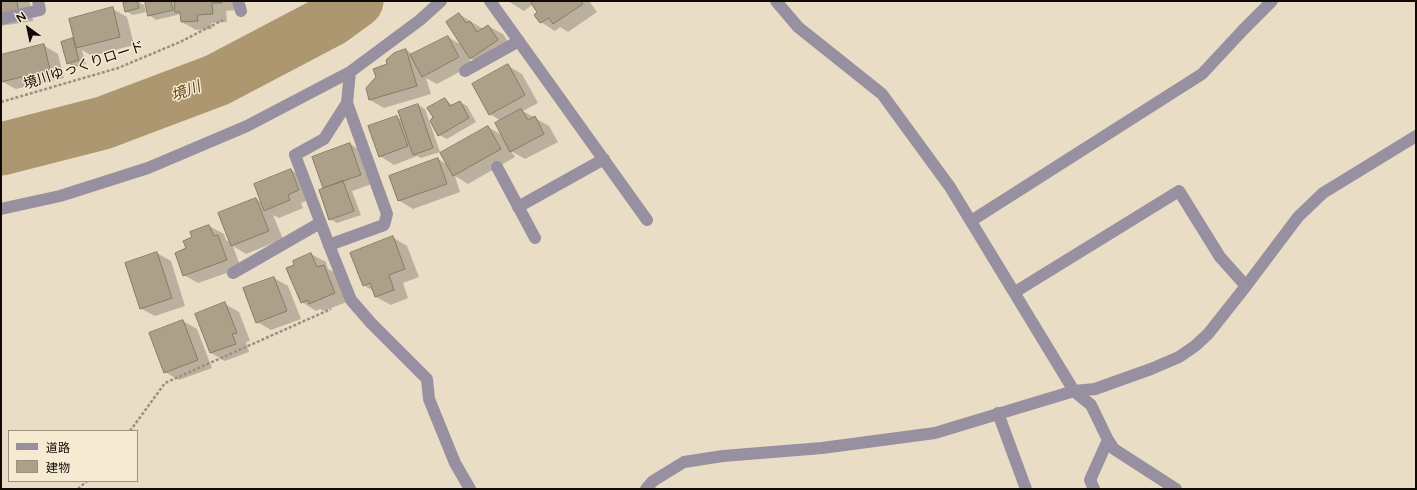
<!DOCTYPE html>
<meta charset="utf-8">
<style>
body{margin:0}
#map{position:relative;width:1417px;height:490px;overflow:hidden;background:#eaddc5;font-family:"Varela Round","Noto Sans JP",sans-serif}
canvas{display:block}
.frame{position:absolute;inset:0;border:2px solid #0f0b04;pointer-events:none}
.legend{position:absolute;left:8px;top:430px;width:130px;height:52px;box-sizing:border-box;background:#f7ead2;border:1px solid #9a9180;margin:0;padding:5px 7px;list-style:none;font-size:12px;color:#0f0b04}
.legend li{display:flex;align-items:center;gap:8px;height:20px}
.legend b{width:20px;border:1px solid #9a9180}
.north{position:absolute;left:8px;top:8px;width:40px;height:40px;-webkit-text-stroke:3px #f7ead2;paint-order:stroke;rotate:327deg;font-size:11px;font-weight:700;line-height:16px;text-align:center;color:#0f0b04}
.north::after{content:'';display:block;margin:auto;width:14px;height:18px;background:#0f0b04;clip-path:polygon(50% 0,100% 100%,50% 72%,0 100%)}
</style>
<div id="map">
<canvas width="1417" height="490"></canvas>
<div class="frame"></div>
<ul class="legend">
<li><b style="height:5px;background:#9790a1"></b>道路</li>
<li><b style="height:11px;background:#aca089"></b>建物</li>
</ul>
<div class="north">N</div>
</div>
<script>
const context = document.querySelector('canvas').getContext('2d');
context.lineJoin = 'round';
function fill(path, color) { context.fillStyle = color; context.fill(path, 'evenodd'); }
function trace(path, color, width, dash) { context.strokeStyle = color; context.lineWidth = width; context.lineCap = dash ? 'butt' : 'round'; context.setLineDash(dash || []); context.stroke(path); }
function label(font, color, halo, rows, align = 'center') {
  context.font = font + ' "Varela Round","Noto Sans JP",sans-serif'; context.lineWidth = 3; context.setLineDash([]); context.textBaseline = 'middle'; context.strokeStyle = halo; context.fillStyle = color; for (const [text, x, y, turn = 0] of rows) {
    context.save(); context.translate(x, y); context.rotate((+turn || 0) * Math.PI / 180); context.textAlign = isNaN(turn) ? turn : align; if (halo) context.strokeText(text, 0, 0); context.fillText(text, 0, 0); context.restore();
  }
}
const shadow = new Path2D(`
 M1,1H27L30,3L33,21L1,26Z
 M131,1H137L144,5L146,12L133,15L126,11Z
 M146,1H235L236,10L226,11L227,22L211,23L212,29L196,30L182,22L181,14L156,20L149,15Z
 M508,1H589L597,12L568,32L560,27L555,31L541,22L538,12L533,4L524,11Z
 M113,9L127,17L134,45L92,56L82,50L86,64L75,67L67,63L73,39L76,41Z
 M459,14L483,29L488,26L503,34L512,48L485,66L471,58L467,52L466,53L472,65L437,84L426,78L431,94L384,108L370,100L367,88L389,64L406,50L414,55L448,37L463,46Z
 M43,45L58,54L64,78L16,89L1,81V56Z
 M508,66L522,74L538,103L523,111L549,126L558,142L525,159L511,151L515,157L468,184L455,176L460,192L413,209L398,200L438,159L448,165L488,127L502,135L501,121L490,114Z
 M445,99L453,106L460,102L467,106L476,122L447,139L439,135Z
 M418,105L425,109L440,152L421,158L417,156L394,165L380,156L396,117L402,120Z
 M350,144L365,153L375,183L352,191L361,215L337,223L330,219L326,189L324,187Z
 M291,170L305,178L313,198L301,203L303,208L279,218L273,215L283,239L246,254L233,246L241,268L198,283L184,275L187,249L194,238L209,226L224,234L226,240L231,243L256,199L262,203Z
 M392,237L407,246L419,277L403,283L408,298L391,305L376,297L374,291L363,285Z
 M157,253L171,261L185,306L155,316L140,308Z
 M311,254L326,262L328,269L338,274L349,301L324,311L320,309L316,311L302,302Z
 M274,278L288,286L301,319L271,330L257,322Z
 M225,304L239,312L250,341L246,342L249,352L225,361L211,353L197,314Z
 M183,321L197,329L212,368L179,380L165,372Z`);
const river = new Path2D(`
 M1,149L103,123L217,80L331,20L357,1`);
const building = new Path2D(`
 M1,1H17L19,14L1,16Z
 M131,1H137L139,8L125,12L123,3Z
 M145,1H171L173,10L148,16Z
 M175,1H222V3H212L213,14L197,15L198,21L181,22L180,12H175Z
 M534,1H581L583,4L553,24L549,18L540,23L534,15L537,12L531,3Z
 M113,7L120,37L76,48L69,19Z
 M459,13L466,23L470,21L477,32L488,25L498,40L470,59L446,22Z
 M448,36L459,57L422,77L410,55Z
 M73,38L79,60L67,64L61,42Z
 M44,44L50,70L1,82V55Z
 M406,49L417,86L369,100L366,88L376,77L373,69L387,64L386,60L394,53Z
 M508,64L525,95L489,115L472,84Z
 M445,98L450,106L460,101L469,118L438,136L430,121L433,117L427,108Z
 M418,104L433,148L413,155L398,111Z
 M521,109L528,120L535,116L544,134L510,152L495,123Z
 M397,116L408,146L379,157L368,126Z
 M488,126L501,149L453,176L440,153Z
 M350,143L361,175L323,188L312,157Z
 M438,158L447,184L398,201L389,176Z
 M291,169L299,190L288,195L290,200L264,211L254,184Z
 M343,181L354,211L329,220L319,190Z
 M256,198L269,231L231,246L218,213Z
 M209,225L214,236L218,235L227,260L183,276L175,253L186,248L183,241L192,237L190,232Z
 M393,236L405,269L389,275L394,290L375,297L370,283L363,286L350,253Z
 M157,252L172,298L140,309L125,263Z
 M311,253L317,267L324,265L335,293L309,304L308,300L301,303L286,268L294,265L293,261Z
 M274,277L287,311L256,323L243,288Z
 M225,302L237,333L232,334L236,344L210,353L195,314Z
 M183,320L198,360L164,373L149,333Z`);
const path = new Path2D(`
 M1,102L118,68L180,42L223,20
 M130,431L165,383L331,309
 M78,489L87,481`);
const lane = new Path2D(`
 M971,221L1202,74L1243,30L1272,1
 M329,245L384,225L387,214L347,103
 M233,273L320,223
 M1074,391L1091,405L1108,440L1114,449L1176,489
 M998,413L1026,489
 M1094,489L1090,480L1108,440`);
const street = new Path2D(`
 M238,1L241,11
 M490,1L647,220
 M776,1L798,27L882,94L950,187L1074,391
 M1,19L40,10L38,1
 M465,71L519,41
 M350,72L347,103L324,139L295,155L329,245L351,300L371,323L427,379L429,399L455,463L470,489
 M497,167L535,238
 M518,207L604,159
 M1,209L60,196L148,168L247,126L350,72L420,20L441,1
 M1015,292L1179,191L1220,257L1246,286
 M646,489L653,481L684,462L723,456L822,448L935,433L1074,391L1095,389L1151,369L1179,357L1195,346L1208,334L1246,286L1298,217L1323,193L1416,136`);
const streetNames = [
 ["境川ゆっくりロード",84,66,-18]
];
const waterNames = [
 ["境川",186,92,-21]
];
fill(shadow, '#0003');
trace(river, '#ac9771', 53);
fill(building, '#aca089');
trace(building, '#867b65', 1);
trace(path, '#99907e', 2.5, [3, 2]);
trace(lane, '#9790a1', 12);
trace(street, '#9790a1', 12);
label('14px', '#0f0b04', '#f7ead2', streetNames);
label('italic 15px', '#5f481a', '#f7ead2', waterNames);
</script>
